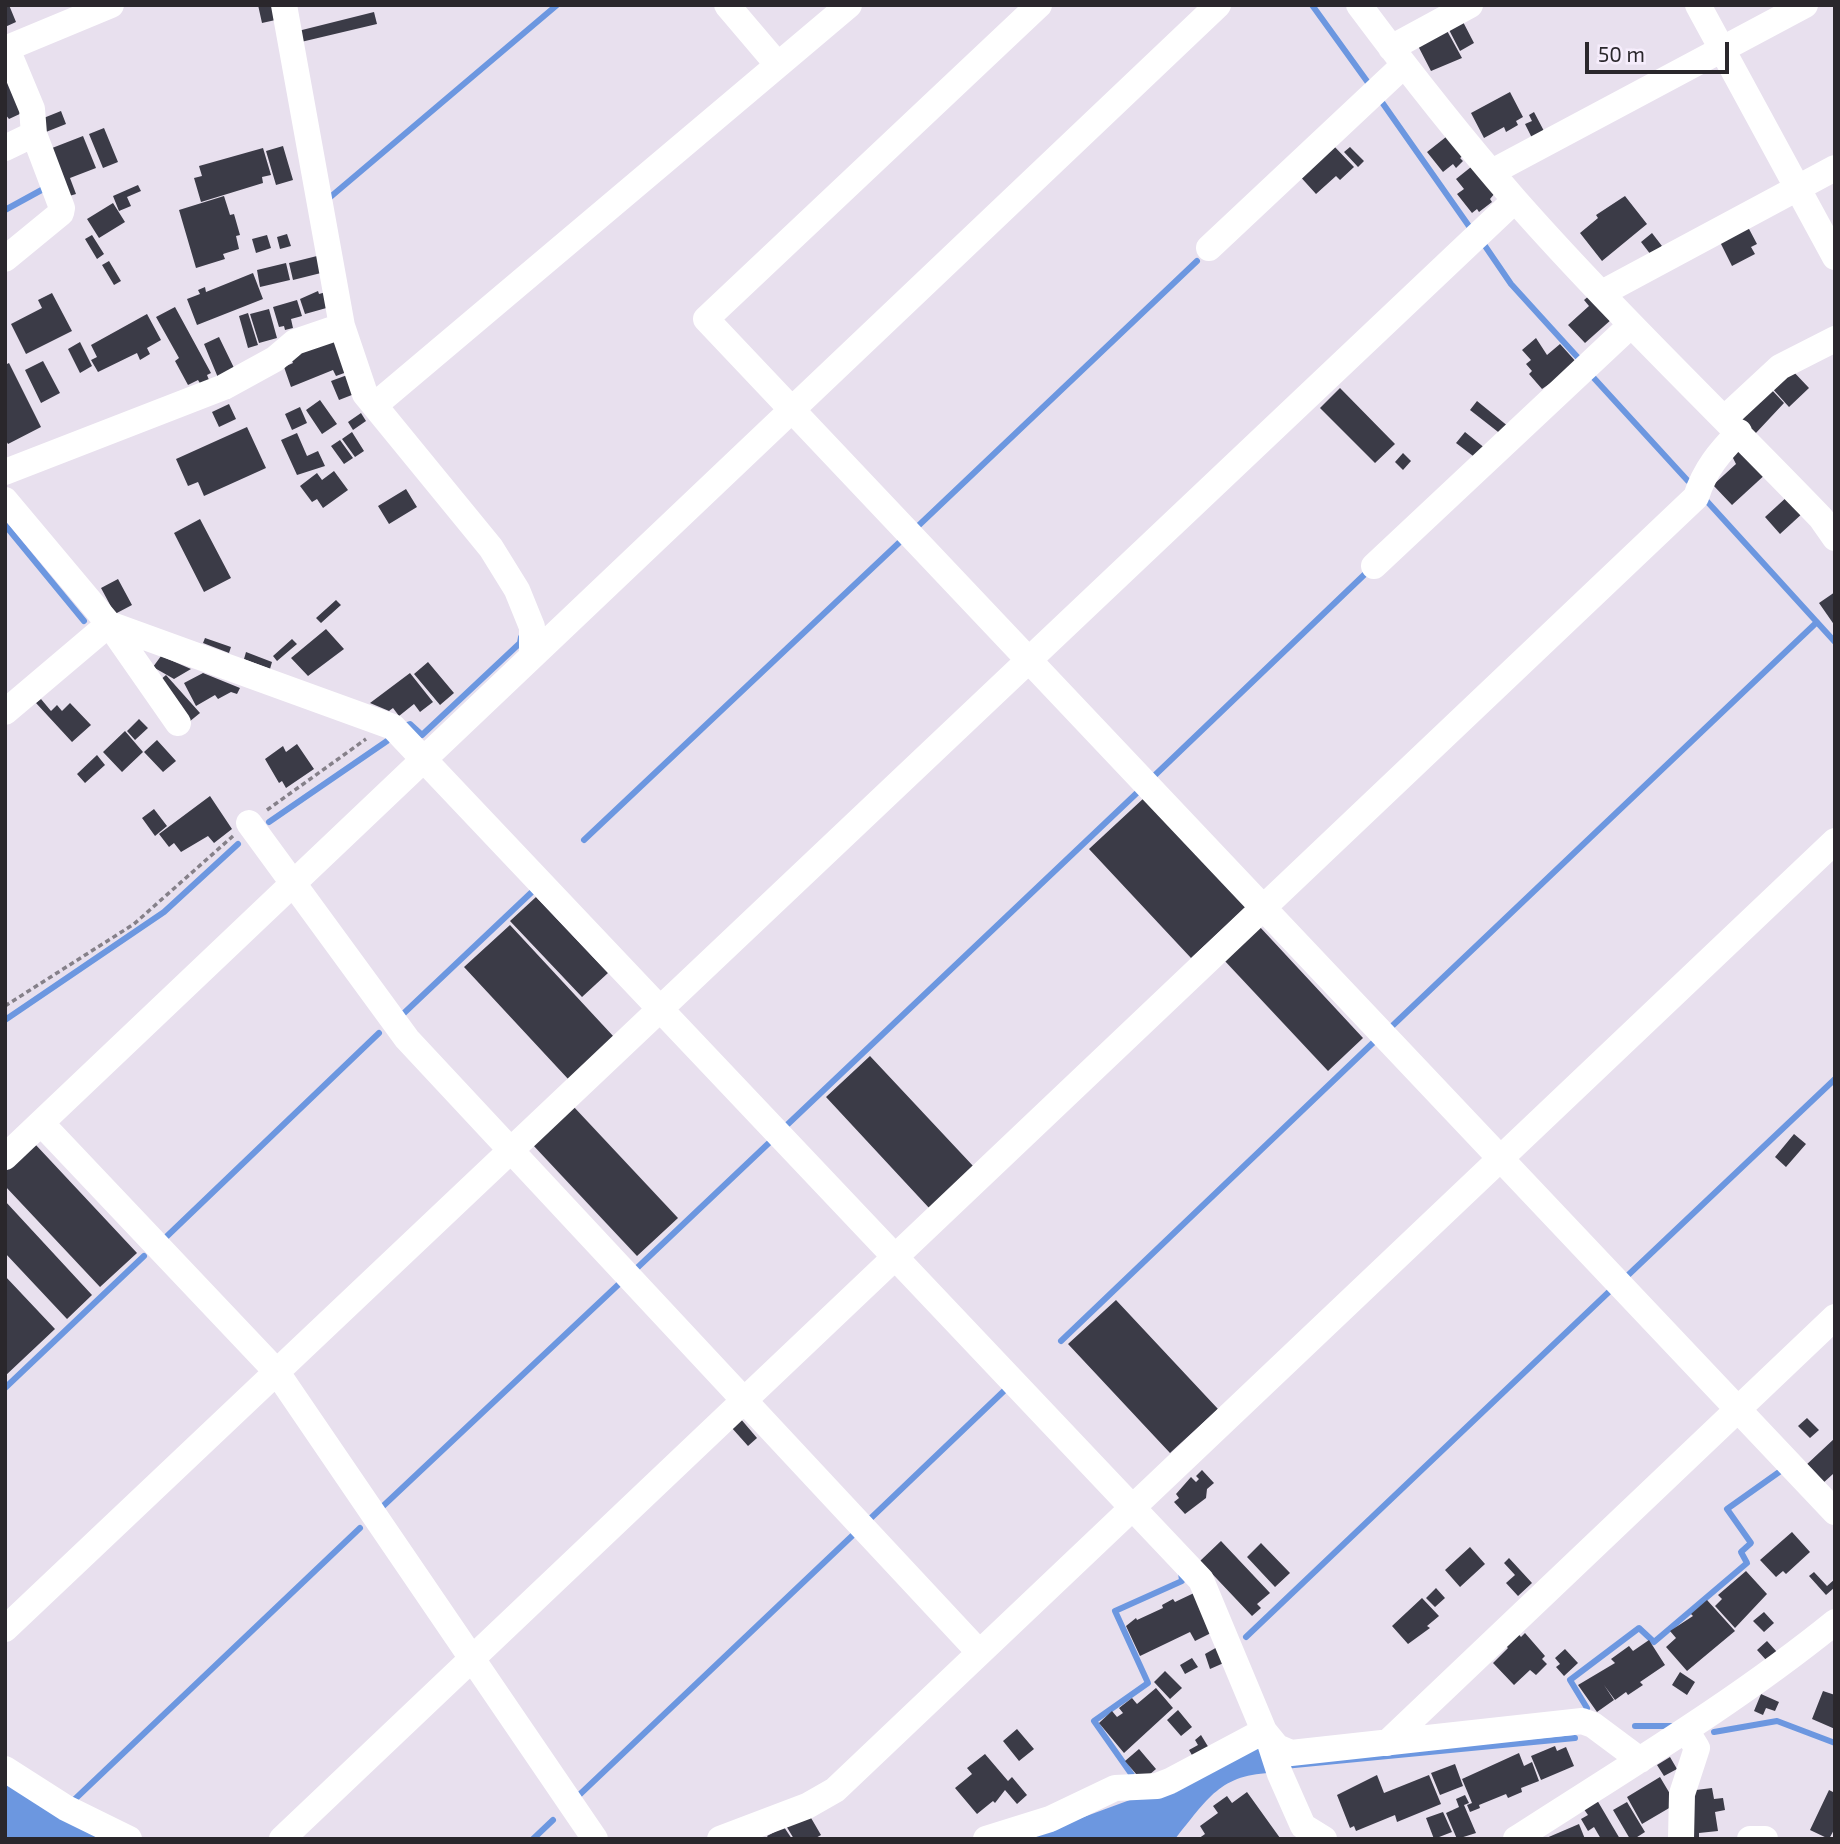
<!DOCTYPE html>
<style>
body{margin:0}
#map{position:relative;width:1840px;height:1844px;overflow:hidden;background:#e8e0ee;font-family:"Exo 2",sans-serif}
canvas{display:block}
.frame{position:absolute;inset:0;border:7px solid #2a272c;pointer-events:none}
.scale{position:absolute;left:1585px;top:42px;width:144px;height:32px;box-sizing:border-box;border:4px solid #2a272c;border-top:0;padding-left:9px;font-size:21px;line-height:24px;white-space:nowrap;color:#2a272c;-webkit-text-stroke:5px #f6edfc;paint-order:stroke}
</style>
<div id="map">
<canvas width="1840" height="1844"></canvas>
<div class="frame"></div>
<div class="scale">50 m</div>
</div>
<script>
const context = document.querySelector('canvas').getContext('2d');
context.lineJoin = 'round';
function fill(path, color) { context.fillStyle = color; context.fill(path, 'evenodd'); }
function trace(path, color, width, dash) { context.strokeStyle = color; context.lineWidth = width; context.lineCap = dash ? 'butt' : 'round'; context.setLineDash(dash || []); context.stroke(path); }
const water = new Path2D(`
 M1258,1746L1275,1773C1220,1773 1207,1800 1175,1839H1024L1138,1797Z
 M5,1777L120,1839H5Z`);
const stream = new Path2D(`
 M1312,5L1369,84
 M1379,98L1471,229
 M328,199L557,5
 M5,210L47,187
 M1483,243L1511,284L1581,361
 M1592,376L1688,481
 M1704,498L1835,642
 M5,525L84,621
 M917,527L1197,261
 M407,725L410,724L422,735L520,643L521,637
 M1153,777L1365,574
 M269,822L387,741
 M584,840L903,539
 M403,1014L534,890
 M5,1020L164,912L238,844
 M1389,1029L1817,622
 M788,1124L1140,790
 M163,1240L379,1033
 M637,1268L771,1141
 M1623,1276L1625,1278L1835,1079
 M1061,1341L1377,1039
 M5,1388L144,1256
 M381,1508L619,1284
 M871,1518L1007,1388
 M1246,1637L1613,1288
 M1587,1708L1570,1680L1639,1628L1654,1642L1747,1563L1741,1552L1751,1543L1727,1509L1782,1470
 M1635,1726H1674
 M1714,1732L1777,1721L1835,1743
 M1284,1766L1575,1738
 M1132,1775L1094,1721L1148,1683L1115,1611L1182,1581L1181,1572
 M576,1798L853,1535
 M74,1800L360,1528
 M533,1839L553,1820`);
const building = new Path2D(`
 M5,5H9L16,22L5,27Z
 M258,5H277L280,19L262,23Z
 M374,12L377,24L301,42L298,31Z
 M1461,18L1474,43L1460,51L1447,26Z
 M1445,27L1462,58L1431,71L1416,42Z
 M5,73L24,112L9,119L5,114Z
 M1510,92L1523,117L1516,121L1518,125L1506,132L1504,127L1484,138L1471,113Z
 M61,111L66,124L46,132L41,119Z
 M1534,112L1544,131L1532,138L1525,124L1532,121L1529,115Z
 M104,128L118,162L103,168L89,134Z
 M1451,133L1467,153L1460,158L1463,161L1456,168L1453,164L1443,172L1427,152Z
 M83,136L96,168L70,178L76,194L66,197L47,150Z
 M1332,144L1354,167L1340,180L1336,176L1316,194L1297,173Z
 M283,146L293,180L276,185L266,151Z
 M1350,147L1364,161L1358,167L1344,152Z
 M263,148L271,175L262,177L263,183L201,202L194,178L202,176L199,166Z
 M1476,163L1495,193L1490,199L1492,202L1479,212L1477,209L1472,213L1457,194L1464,189L1456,179Z
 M138,185L141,191L127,197L131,206L119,211L113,196Z
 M224,196L230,215L234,214L240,235L236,236L239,249L223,254L225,259L196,268L179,210Z
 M1625,196L1647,224L1602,261L1580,233L1598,218L1596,215Z
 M113,203L125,222L99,238L87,219Z
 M1748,227L1757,244L1751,247L1755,254L1732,266L1720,242Z
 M1652,233L1662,246L1651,255L1641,242Z
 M287,234L291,246L280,249L277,237Z
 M92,235L104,254L97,259L85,239Z
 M267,235L271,248L256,253L252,239Z
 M317,256L321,273L293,280L289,263Z
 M109,261L121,281L114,285L102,265Z
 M286,263L290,280L260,287L257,270Z
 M253,273L263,299L197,325L187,299L200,294L198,290L205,287L206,292Z
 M318,291L319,294L326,292L330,307L305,314L300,299Z
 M52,293L72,331L26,354L11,324L42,308L38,300Z
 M1590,295L1612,319L1585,343L1568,325L1589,306L1584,300Z
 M297,300L302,316L291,319L293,328L285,330L284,326L279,327L273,307Z
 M175,307L211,373L207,375L209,380L201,385L198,380L188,385L175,361L179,358L156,317Z
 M269,309L277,338L259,343L250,314Z
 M248,313L258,345L248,348L239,316Z
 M147,314L161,340L147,348L150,354L140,360L137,353L98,372L91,360L97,357L91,345Z
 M219,337L236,372L219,380L204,344Z
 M1536,338L1547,355L1560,344L1578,364L1542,389L1529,374L1532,371L1526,364L1531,360L1522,350Z
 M334,340L347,372L336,376L333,370L291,387L284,367L293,363L290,357Z
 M80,342L92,366L80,373L68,349Z
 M43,361L60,393L41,403L25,370Z
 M9,363L41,427L8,444L5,439V365Z
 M1791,369L1809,388L1789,407L1771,387Z
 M350,374L357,393L339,400L331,381Z
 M1340,388L1395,444L1375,463L1320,408Z
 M1770,388L1784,403L1755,434L1739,416Z
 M320,400L337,424L322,434L306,410Z
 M1477,401L1509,427L1502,435L1470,410Z
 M229,404L236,419L219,427L212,412Z
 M300,407L307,423L292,430L285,414Z
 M361,413L366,421L353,430L348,422Z
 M247,427L266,468L204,496L198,482L188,486L176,459Z
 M352,432L364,451L355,457L342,439Z
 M1465,432L1486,449L1477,459L1456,443Z
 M297,433L307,456L318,451L325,466L297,475L281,440Z
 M340,440L353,458L344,464L331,446Z
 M1737,443L1768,472L1732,505L1713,485L1736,464L1729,450Z
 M1403,453L1411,461L1403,470L1395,462Z
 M334,471L348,490L323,508L317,499L312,502L300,486L317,473L322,480Z
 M406,489L417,507L389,524L378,506Z
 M1789,495L1804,512L1780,534L1765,517Z
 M200,519L231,578L204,592L174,533Z
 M118,579L132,605L115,614L101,588Z
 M1835,592V626L1819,603Z
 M336,600L341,605L321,623L316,618Z
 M326,629L344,649L308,676L291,658Z
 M205,638L231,647L229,653L203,643Z
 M292,639L297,644L277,661L273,656Z
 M246,652L272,662L270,669L244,659Z
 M161,656L191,669L174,679L153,667Z
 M428,662L454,693L440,705L414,674Z
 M203,673L240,688L237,694L231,692L218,699L215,695L196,706L184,683Z
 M410,673L433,702L420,712L414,704L399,716L393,708L389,711L370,703Z
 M166,675L200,713L189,722L159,681Z
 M41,699L51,711L57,705L62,711L70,703L91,725L72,742L36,703Z
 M139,719L148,728L135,740L127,731Z
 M125,731L143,752L122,772L103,752Z
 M157,740L176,761L163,772L144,752Z
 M297,744L314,769L286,788L282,781L279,783L265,759L283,746L286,752Z
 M97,755L105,765L85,783L77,774Z
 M210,796L232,829L214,843L208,836L181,852L174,843L169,847L159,834Z
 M1145,797L1247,906L1191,958L1089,849Z
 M154,809L167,826L155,836L142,818Z
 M536,897L608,973L582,997L510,921Z
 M510,925L614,1037L569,1080L464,967Z
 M1259,926L1363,1038L1328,1071L1223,959Z
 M870,1056L974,1167L930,1209L826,1097Z
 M573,1106L678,1218L637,1256L532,1144Z
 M1794,1134L1806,1144L1786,1167L1775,1157Z
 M35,1144L137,1253L100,1287L5,1186V1172Z
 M5,1201L92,1295L67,1319L5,1253Z
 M5,1276L55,1329L5,1376Z
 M1116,1300L1218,1409L1170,1453L1068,1344Z
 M740,1418L757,1438L748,1446L731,1427Z
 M1807,1418L1819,1430L1810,1438L1798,1426Z
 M1835,1438V1476L1833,1474L1822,1484L1805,1466Z
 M1202,1470L1214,1483L1207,1489L1206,1498L1185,1514L1174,1502L1179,1498L1176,1494L1191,1477L1196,1482L1199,1479L1196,1476Z
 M1792,1532L1810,1552L1786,1574L1783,1571L1776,1577L1760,1560Z
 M1221,1541L1270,1593L1257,1604L1261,1608L1252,1616L1200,1561Z
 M1261,1543L1290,1573L1275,1587L1247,1557Z
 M1470,1547L1485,1564L1460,1587L1445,1570Z
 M1509,1558L1532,1583L1518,1596L1506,1583L1515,1575L1504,1563Z
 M1746,1571L1767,1594L1735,1628L1715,1606L1722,1599L1718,1595Z
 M1814,1572L1827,1586L1835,1579V1587L1826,1595L1809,1576Z
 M1436,1588L1445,1598L1435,1607L1426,1598Z
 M1194,1593L1213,1632L1195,1641L1190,1632L1140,1656L1126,1626L1136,1618L1137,1620L1163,1608L1162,1605L1173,1599L1175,1602Z
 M1422,1598L1439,1616L1427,1626L1430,1628L1408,1644L1392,1626Z
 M1707,1600L1735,1631L1687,1671L1666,1647L1676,1638L1670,1631L1693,1616L1691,1614Z
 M1764,1612L1774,1623L1764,1632L1753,1621Z
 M1516,1631L1521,1637L1525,1633L1545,1656L1542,1659L1547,1664L1536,1675L1530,1670L1514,1685L1493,1663L1508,1648L1503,1643Z
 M1649,1640L1665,1665L1640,1682L1643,1685L1628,1695L1626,1692L1615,1700L1604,1685L1614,1700L1597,1712L1578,1685L1615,1663L1611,1659L1629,1646L1633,1651Z
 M1767,1641L1777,1652L1767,1661L1757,1650Z
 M1219,1646L1226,1662L1210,1669L1205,1654Z
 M1565,1649L1578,1663L1564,1676L1556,1667L1560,1664L1555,1658Z
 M1192,1658L1198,1667L1185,1674L1180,1665Z
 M1165,1671L1182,1688L1170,1699L1154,1682Z
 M1680,1672L1695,1682L1687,1695L1672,1685Z
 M1156,1688L1173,1708L1124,1753L1099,1723L1112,1711L1117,1717L1123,1713L1119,1708L1132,1698L1137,1704Z
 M1823,1691L1835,1695V1729L1812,1719Z
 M1761,1694L1779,1702L1775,1711L1766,1708L1763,1715L1754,1711Z
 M1178,1710L1192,1727L1181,1736L1167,1720Z
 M1017,1729L1034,1749L1019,1761L1003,1741Z
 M1201,1735L1212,1753L1196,1762L1189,1750L1198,1745L1195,1740Z
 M1555,1746L1557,1751L1566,1747L1574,1766L1541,1780L1531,1756Z
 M1139,1749L1156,1769L1142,1781L1125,1761Z
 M1519,1753L1524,1766L1532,1762L1539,1781L1521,1788L1522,1792L1508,1798L1506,1794L1479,1805L1480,1808L1470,1812L1467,1805L1472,1803L1462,1779Z
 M985,1754L1008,1781L1012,1777L1027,1795L1017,1804L1005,1790L995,1803L993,1801L977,1814L955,1788L972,1774L967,1768Z
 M1670,1757L1677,1769L1664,1776L1657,1765Z
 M1455,1764L1463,1786L1440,1795L1431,1773Z
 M1377,1775L1384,1793L1429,1775L1441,1804L1397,1822L1395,1815L1356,1831L1354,1826L1350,1828L1337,1795Z
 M1660,1777L1676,1804L1642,1824L1627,1797Z
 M1712,1788L1714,1799L1723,1798L1725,1810L1715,1812L1718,1831L1699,1833V1837L1689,1839L1688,1791Z
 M1829,1790L1835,1793V1828L1829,1839L1810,1830Z
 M1247,1792L1280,1838L1198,1839L1205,1834L1200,1826L1218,1813L1213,1806L1227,1796L1232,1803Z
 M1465,1795L1469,1803L1464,1805L1476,1833L1457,1839L1446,1813L1459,1807L1456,1799Z
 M1597,1800L1620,1839H1601L1594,1827L1588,1831L1581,1819L1588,1815L1583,1808Z
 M1627,1802L1645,1832L1634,1839H1630L1613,1810Z
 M807,1811L821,1835L814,1839H794L785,1824Z
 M1443,1812L1452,1832L1434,1839L1426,1818Z
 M1579,1824L1585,1839H1544Z
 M784,1827L792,1839H769L767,1836Z`);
const path = new Path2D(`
 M267,810L366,739
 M5,1006L134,924L233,836`);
const minor = new Path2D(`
 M284,5L342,326L365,394L491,548L517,590L532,627V656
 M1039,5L706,319L1835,1512
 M1359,5C1409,72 1461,138 1515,200C1612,310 1719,412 1821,518L1835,538
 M1698,5L1835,257
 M1391,48L1470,5
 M5,49L111,5
 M778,65L849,5
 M5,148L34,134
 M1492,172L1805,5
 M1209,248L1404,65
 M5,259L61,213L62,208L34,134L32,109L7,49
 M1602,293L1835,168
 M375,405L778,65L727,5
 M1725,418L1780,367L1835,339
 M5,472L224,387L275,359L295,342L342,326
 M5,500L109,624L178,723
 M1374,566L1631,325
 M109,624L393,727L1201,1580L1264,1731L1277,1747L1291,1753L1582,1721L1593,1725L1640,1760
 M5,712L109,624
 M249,823L407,1039L979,1652
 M41,1123L276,1371L595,1839
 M5,1157L1218,5
 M5,1629L1515,200
 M1269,1740L1280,1774L1303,1826L1324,1839
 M1387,1743L1835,1317
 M5,1769L66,1808L129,1839
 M282,1839L1696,497C1705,469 1719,453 1739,432
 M720,1839L807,1806L835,1790L1835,841
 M986,1839L1050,1819L1115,1788L1157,1786L1170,1781L1264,1731
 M1516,1839C1624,1769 1735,1703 1835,1622
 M1681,1839L1682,1794L1697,1748L1686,1730
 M1750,1839H1765`);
fill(water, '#6c97e0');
trace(stream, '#6c97e0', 6);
fill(building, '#3b3b47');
trace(path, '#858089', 3.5, [5, 3.5]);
trace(minor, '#fff', 26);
</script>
